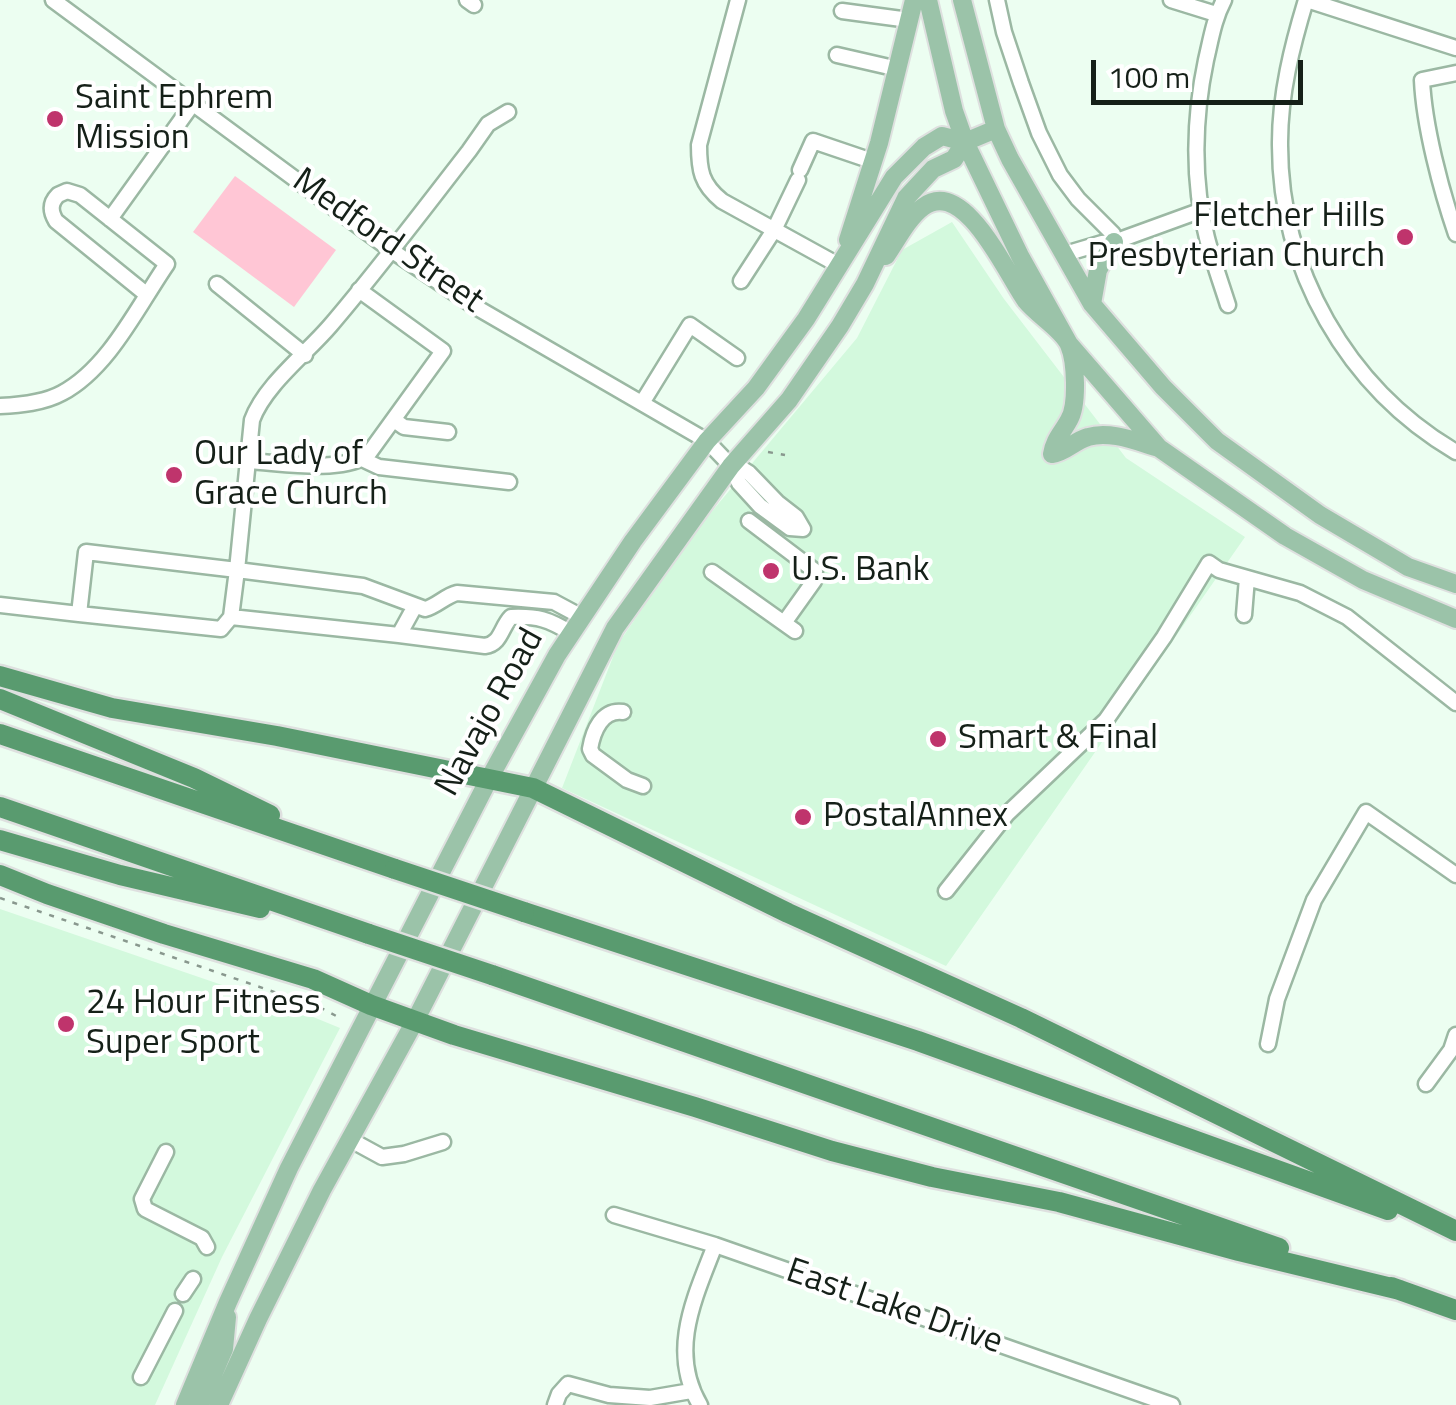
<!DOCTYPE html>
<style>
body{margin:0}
#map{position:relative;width:1456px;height:1405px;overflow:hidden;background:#ecfef1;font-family:"Titillium Web",sans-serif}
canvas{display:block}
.scale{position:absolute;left:1091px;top:60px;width:212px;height:45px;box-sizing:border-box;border:5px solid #152018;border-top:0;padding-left:12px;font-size:30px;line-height:35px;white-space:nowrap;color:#152018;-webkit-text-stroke:8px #fff;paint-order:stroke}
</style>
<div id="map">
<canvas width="1456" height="1405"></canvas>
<div class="scale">100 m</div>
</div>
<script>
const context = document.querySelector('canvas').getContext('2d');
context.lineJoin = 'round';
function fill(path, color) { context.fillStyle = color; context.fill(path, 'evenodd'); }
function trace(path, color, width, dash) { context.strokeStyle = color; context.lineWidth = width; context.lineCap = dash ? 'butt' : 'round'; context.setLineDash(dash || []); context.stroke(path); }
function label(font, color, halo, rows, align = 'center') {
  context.font = font + ' "Titillium Web",sans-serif'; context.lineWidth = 8; context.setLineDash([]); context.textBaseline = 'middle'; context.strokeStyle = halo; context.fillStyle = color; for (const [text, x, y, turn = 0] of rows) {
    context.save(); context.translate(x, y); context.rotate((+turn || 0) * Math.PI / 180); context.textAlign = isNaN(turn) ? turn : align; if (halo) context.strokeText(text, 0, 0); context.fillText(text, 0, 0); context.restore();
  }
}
const built = new Path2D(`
 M952,222L1004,299L1126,458L1245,537L946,966L562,788L618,644L693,534L857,338L902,250Z
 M0,909L301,1012L340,1028L222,1257L155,1405H0Z`);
const green = new Path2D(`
 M235,176L336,250L294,307L193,232Z`);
const path = new Path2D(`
 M768,452L785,455
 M0,898L321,1008L340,1018`);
const minor = new Path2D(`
 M53,0L391,250L474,306L707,441L731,466L739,483L760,506L790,528L803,529
 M467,0L474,5
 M738,0L699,145C699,170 701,184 722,201L840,266
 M997,0L1004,32L1021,83L1039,133L1060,175L1078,199L1113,234L1114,242
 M1171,0L1216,14
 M1224,0C1214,19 1211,39 1206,60C1194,117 1192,181 1207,238C1213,261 1221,283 1228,305
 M1306,0C1292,46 1280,94 1280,142C1279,269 1347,388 1456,452
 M1307,0L1456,48
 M842,11L909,20
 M837,55L898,69
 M1456,73L1422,80C1424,126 1441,190 1456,234
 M508,112L488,124L469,151C423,210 378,270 330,326C306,354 265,385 252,420L237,570L363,586L425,609C437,606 445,596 457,593L554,602L582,617
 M800,170L813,141L872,161
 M110,219L194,102
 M1065,254L1102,243L1114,242L1202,210
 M741,281L774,230L798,180
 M217,284L305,355
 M642,403L690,325L737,358
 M0,406C20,405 44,403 62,393C109,368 138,306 167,264L80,195L67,191L58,195C50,203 50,211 56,221L146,294
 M394,420L404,427L448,432
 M362,459L379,467L509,482
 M248,461C284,463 335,473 367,456L443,351L359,290
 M731,466L741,468L749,473L778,503L796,517L803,529
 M749,521L815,571L814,581L784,623
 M86,552L237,570L231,617L221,629L79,614Z
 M712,572L795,631
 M0,605L79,614
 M1244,615L1247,578
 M231,617L399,635L415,606
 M399,635L485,646C501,644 501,627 511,617C538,616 548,619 571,633
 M623,712C602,709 593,731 590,749L593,755L627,780L643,786
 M946,891L1007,814L1106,720L1164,637L1209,563L1219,570L1300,593L1347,617L1456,703
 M1268,1044L1277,999L1314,900L1366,812L1456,875
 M1426,1084L1451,1050L1456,1035
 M349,1139L382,1157L404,1154L443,1142
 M166,1152L142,1199L145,1209L202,1238L207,1247
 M614,1215L715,1245L1172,1405
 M183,1294L193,1279
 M141,1377L175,1311
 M555,1405L559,1394L568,1384L609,1395L650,1398L691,1391
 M700,1405C668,1351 695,1297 715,1245`);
const major = new Path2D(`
 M928,0L954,111L965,142L1020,256L1069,344L1159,448L1285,536L1363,580L1456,619
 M962,0L996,129L1010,159L1092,304L1163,387L1217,441L1320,515L1408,567L1456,584
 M848,240L879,143L914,0
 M886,256C897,240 908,218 923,207C965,176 1008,277 1026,301C1037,315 1063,330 1069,345C1076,361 1078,405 1069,420C1062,433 1054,440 1052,454
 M1092,304L1098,270L1114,242
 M1052,454C1066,452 1074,441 1088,437C1110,430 1138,442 1159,448
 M185,1405L228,1302L289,1168L489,779L557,655L633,541L707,441L756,388L806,319L894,177L924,147L942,136L965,142
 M200,1405L224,1349L227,1317
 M219,1405L258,1319L322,1190L415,1021L615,628L731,466L789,400L840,326L865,284L906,198L933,169L954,159L965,142L996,129`);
const highway = new Path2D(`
 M0,676L112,708L277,736L533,788L788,913L1021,1018L1456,1231
 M0,699L194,778L270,815
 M0,734L395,869
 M0,807L369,934
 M0,840L120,875L260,908
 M0,875L47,894L164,934L313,979L371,1005L454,1035L695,1107L832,1151L932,1177L1059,1202L1239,1251L1400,1290
 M524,912L918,1041L1388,1210
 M492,975L1279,1248
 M1391,1287L1456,1310`);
const highwayBridge = new Path2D(`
 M395,869L524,912
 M369,934L492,975`);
const markers = [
 [55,119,10,"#bf346c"],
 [1405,237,10,"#bf346c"],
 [174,475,10,"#bf346c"],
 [771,571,10,"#bf346c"],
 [938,739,10,"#bf346c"],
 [803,817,10,"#bf346c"],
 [66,1024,10,"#bf346c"]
];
const poiNames = [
 ["Saint Ephrem",75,99],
 ["Mission",75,139],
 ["Fletcher Hills",1385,217,"right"],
 ["Presbyterian Church",1385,257,"right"],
 ["Our Lady of",194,455],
 ["Grace Church",194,495],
 ["U.S. Bank",791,571],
 ["Smart & Final",958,739],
 ["PostalAnnex",823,817],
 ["24 Hour Fitness",86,1004],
 ["Super Sport",86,1044]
];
const streetNames = [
 ["Medford Street",387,242,35],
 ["Navajo Road",491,713,-61],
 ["East Lake Drive",894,1308,19]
];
fill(built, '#d3f9dd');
fill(green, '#ffc6d5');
trace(minor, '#9bb8a3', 19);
trace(major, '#dee0df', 22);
trace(highway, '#dee0df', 25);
trace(path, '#89988e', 2.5, [5, 8]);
trace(minor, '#fff', 14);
trace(major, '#9bc3a9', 18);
trace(highway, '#599b6f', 20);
trace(highwayBridge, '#dee0df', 25, []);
trace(highwayBridge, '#599b6f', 20);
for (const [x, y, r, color] of markers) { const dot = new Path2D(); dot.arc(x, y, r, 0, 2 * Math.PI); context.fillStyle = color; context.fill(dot); trace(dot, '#fff', 4); }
label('35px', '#152018', '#fff', poiNames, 'left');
label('35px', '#152018', '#fff', streetNames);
</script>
